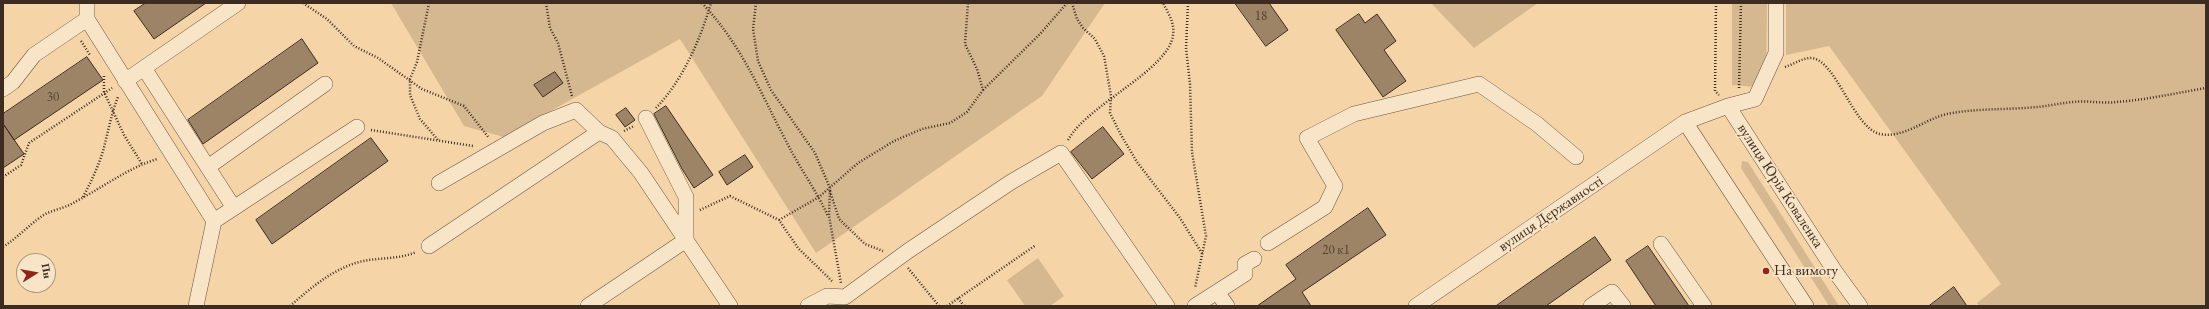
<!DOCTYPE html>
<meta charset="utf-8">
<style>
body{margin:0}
#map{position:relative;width:2209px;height:309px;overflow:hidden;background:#f5d5a7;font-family:"EB Garamond",serif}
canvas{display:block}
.frame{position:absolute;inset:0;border:4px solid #3d2c21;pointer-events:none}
.north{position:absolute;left:16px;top:253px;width:40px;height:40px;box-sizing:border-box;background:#f8e4c6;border:1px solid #ad9a84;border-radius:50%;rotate:79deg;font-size:11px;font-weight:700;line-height:16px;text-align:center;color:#3d2c21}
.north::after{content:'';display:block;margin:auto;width:14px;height:18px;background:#8f2418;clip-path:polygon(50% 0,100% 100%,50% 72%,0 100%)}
</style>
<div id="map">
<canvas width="2209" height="309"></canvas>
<div class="frame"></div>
<div class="north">Пн</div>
</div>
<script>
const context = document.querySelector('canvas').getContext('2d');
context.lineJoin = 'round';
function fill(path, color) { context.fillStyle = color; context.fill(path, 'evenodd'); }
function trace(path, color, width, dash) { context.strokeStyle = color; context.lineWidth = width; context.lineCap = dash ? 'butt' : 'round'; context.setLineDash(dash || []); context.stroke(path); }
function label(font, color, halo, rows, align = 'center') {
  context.font = font + ' "EB Garamond",serif'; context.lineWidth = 3.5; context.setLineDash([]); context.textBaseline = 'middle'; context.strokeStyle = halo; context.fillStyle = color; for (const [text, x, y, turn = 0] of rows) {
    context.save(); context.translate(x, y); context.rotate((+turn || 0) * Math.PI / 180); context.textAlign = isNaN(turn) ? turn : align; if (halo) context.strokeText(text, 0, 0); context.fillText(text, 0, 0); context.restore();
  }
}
const green = new Path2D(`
 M391,3H1105L1042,96L816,253L680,39L504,137L464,126Z
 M1431,3H1538L1474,48Z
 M1732,3H1767L1766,88L1732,85Z
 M1786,3H2206V306H1979L1977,303L2001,284L1829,46L1786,55Z
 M1742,161L1748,162L1839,306H1829L1824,298L1741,168Z
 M1038,258L1064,296L1050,306H1025L1007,280Z`);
const building = new Path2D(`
 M146,3H206L154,39L134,11Z
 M1235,3H1269L1288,30L1266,46Z
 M1359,14L1365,23L1377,14L1396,41L1384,50L1406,81L1383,97L1336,30Z
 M302,39L318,63L203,144L188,120Z
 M87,57L103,80L14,140L4,125L24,154L3,168V114Z
 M555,72L563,83L543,97L534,85Z
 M666,106L713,175L694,188L682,169L654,114Z
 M626,108L635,120L625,127L616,115Z
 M1103,127L1124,154L1092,179L1071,152Z
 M371,138L388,161L272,244L256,220Z
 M745,155L753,167L727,185L719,172Z
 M1368,208L1386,235L1302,292L1311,306H1257L1296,279L1286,265Z
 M1595,237L1611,260L1546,306H1496Z
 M1648,246L1689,306H1656L1626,261Z
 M1954,287L1967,306H1929Z`);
const path = new Path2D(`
 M303,3L327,19L354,46L378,58L422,89L464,106L489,138
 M429,3L417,62L410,79V95L420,119L438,140
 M546,3L550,28L558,43L572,96
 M702,3C743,47 759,90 786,141C799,167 816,190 828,216
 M756,3L753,29L758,61L771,90L815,153L830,188L829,216L841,283
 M1072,3L1077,19L1083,28L1095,39L1104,56L1111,96L1110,113L1121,135L1137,162L1180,218L1203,255
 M1188,3L1186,48L1190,84L1192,152L1206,236L1195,288
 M1716,3L1715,91L1719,95
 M81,41L90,55
 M1785,67C1794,64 1802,58 1811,58C1836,59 1853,128 1880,134C1903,139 1925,119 1947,114C1976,108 2007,110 2037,107C2049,106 2061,103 2073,102C2087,100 2102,104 2116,102C2146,100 2176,93 2206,88
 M104,76V92L124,135L142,164
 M1739,88L1741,3
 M983,90L1040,34L1067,3
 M656,108C683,80 700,40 711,3
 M371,130L473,146
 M624,131L634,126
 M1068,140C1088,104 1169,70 1173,35C1175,23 1168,13 1163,3
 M3,177L21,165L29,143L112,88
 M830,191L839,219L865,244L883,251
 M83,197C91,182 98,167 103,151C108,133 111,114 118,97
 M700,210L730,196L779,220L798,248L832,281
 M779,220L819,197L858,163L894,141L922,129L950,123L967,112L983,90L977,69L965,44L968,3
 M3,247C17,238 28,226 42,216C51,210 63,209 73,203C102,188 126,169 157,159
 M908,268L939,306
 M958,298L964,306
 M290,306C311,288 331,270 359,262C378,257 398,260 416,252
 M947,306L1036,245`);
const minor = new Path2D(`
 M87,3V19L214,221L196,306
 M144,68L234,208
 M125,81L238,3
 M3,89L13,82L34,55L87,19
 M1728,106L1836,273L1860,306
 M1685,122L1806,306
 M208,167L325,84
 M439,183L543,123L576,110L599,132
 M214,221L357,127
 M1268,243L1325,207L1335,186L1307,138L1354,114L1479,84L1537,124L1576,157
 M1661,244L1704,306
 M429,246L599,132L612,138L641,173L730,306
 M1217,292L1227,306
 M588,306L686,240V197L646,118
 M808,306L827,296L845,297L908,251L1011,182L1061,153L1167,306
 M1195,306L1245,274V264L1254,259
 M1416,306L1685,122L1728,106L1755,99L1776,53V3
 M1591,306L1612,292L1623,306`);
const markers = [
 [1766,271,4,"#8f2418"]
];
const numberNames = [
 ["18",1261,16],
 ["30",53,97],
 ["20 к1",1336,250]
];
const streetNames = [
 ["вулиця Юрія Коваленка",1780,186,57],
 ["вулиця Державності",1551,214,-34]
];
const poiNames = [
 ["На вимогу",1774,271]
];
fill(green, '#d6b890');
fill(building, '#9d8467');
trace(building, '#3d2c21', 1);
trace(minor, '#6b5642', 16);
trace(path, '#3d2c21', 2.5, [1, 2]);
trace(minor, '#f8e4c6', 15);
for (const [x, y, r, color] of markers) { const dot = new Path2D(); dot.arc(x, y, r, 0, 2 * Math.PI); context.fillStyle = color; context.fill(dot); trace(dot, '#f8e4c6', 1.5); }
label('13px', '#554232', null, numberNames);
label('15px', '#3d2c21', '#f8e4c6', streetNames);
label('15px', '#3d2c21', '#f8e4c6', poiNames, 'left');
</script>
